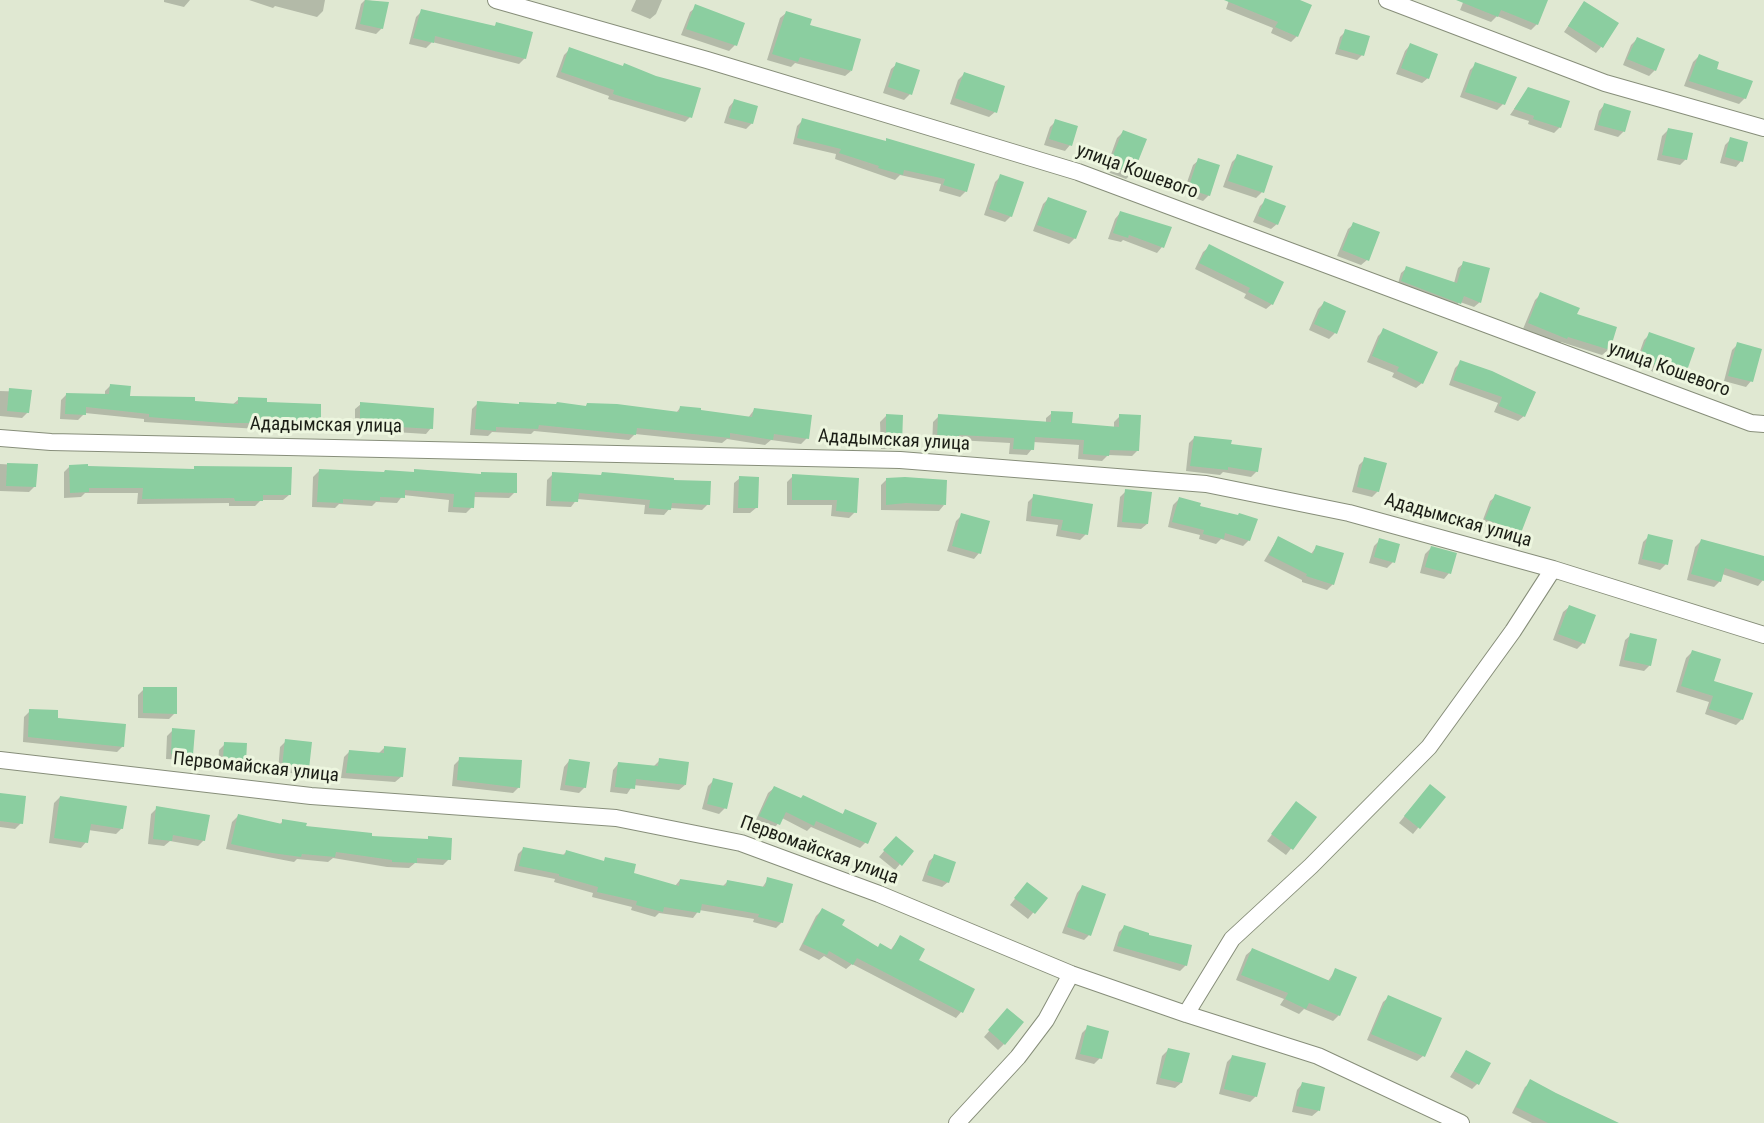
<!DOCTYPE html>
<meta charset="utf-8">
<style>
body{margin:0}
canvas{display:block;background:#e0e8d2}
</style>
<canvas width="1764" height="1123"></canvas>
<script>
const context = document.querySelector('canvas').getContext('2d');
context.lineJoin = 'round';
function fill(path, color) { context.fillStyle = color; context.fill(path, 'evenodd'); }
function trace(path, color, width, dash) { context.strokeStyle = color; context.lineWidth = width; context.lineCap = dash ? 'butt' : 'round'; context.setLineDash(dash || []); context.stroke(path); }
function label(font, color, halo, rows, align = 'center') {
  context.font = font + ' "Roboto Condensed",sans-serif'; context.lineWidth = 6; context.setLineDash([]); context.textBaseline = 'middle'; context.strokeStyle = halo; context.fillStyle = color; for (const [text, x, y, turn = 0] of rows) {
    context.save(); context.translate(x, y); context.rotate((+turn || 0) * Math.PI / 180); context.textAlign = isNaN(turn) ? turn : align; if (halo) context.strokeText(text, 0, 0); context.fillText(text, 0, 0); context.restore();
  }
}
const shadow = new Path2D(`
 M164,0H190L184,7L164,2Z
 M249,0H325L323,11L317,17L275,6L273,8Z
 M365,0L387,3L382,28L376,34L355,29L361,4Z
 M636,0H662L656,14L650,19L631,11Z
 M1229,0H1295L1297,36L1291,42L1271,33L1273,28L1226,9Z
 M1464,0H1536L1537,24L1531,30L1497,16L1491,22L1460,10Z
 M1584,3L1601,47L1596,53L1564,32Z
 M696,7L735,45L729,51L681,35L690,12Z
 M422,11L493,27L497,24L525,58L519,64L432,42L426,48L409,44L416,17Z
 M786,13L808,26L851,71L845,76L795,63L791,67L767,60L780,18Z
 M1346,31L1362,55L1357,60L1335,54L1340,37Z
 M1637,39L1655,70L1649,76L1623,65L1631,45Z
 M1410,45L1428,78L1422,83L1396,74L1405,51Z
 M570,49L622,67L624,65L690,117L685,122L608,99L609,96L556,77L564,55Z
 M1699,56L1745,98L1739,104L1684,86L1693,62Z
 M897,64L910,94L904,100L883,93L891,69Z
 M1476,64L1514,78L1503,104L1497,110L1460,97L1470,70Z
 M964,74L995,112L989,117L950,104L958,80Z
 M1528,89L1560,127L1554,133L1528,124L1529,121L1510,115Z
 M734,101L752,123L746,129L724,123L729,107Z
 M1604,105L1624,131L1618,137L1594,130L1599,111Z
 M803,120L884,143L887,140L966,191L960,197L939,191L941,184L900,175L895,180L835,159L836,154L793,144L797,126Z
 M1056,121L1070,145L1065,151L1044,145L1050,127Z
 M1668,130L1686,159L1680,165L1657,160L1662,136Z
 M1123,132L1132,173L1126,179L1105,171L1117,138Z
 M1731,139L1741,161L1736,167L1720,163L1725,145Z
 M1238,156L1262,192L1256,198L1223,187L1232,162Z
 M1199,160L1209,195L1203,201L1183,194L1193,165Z
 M1001,176L1011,216L1005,222L984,215L995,182Z
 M1048,199L1075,238L1069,244L1033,231L1043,204Z
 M1266,200L1277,224L1271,229L1253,222L1260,206Z
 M1120,213L1162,247L1157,253L1123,240L1121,242L1108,239L1115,219Z
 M1354,224L1367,260L1361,265L1337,256L1348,229Z
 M1209,247L1272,304L1266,309L1244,298L1246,294L1195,269L1203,252Z
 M1464,263L1480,302L1474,307L1460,302L1453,308L1397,287L1401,273L1407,268L1454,283L1458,268Z
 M1541,294L1575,315L1615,328L1608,350L1602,355L1561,342L1560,344L1523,329L1535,300Z
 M1324,303L1335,333L1329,339L1309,330L1318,309Z
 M1384,330L1422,383L1416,388L1392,377L1394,373L1367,362L1378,336Z
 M1650,334L1683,375L1678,381L1635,365L1644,340Z
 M1738,344L1751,381L1746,387L1724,381L1732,350Z
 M1461,362L1491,373L1524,416L1518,421L1494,412L1498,403L1449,385L1455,368Z
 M111,385L129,397L232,405L239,399L265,403L319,422L313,428L261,426L258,429L144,422V419L85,413L78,420L60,419L61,400L66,395L105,396V391Z
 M0,391L30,392L28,412L22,418L0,416Z
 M478,403L584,408L587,405L676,413L680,408L748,418L754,410L807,438L801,444L771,440L765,445L727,439L722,443L635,434L629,440L534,431L531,434L492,432L488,436L470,435L472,409Z
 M361,404L431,428L426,434L395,432V429L355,428V409Z
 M1052,413L1070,425L1114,428V422L1120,416L1138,450L1132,456L1108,455L1102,461L1078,459L1079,445L1033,442L1032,449L1027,455L1009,454L1010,443L957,440L951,448L932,447L933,422L939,416L1046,423V418Z
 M886,416L901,443L895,449H881L880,422Z
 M1195,437L1229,445L1257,471L1251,477L1223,472L1220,475L1186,471L1189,443Z
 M1365,459L1378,491L1372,497L1352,492L1359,465Z
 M0,464L36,466L35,486L29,492L0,491Z
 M70,466L193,470L195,468L289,495L283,500H261L255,506H229V503L137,504L138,493H85L81,497L64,498V472Z
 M319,471L479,476L515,492L509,498L473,497L472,507L466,513L448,512L449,500L403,495L397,503L376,502L372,506L339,504L335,508L312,507L313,477Z
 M553,474L708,504L702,510L670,508L664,515L644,514L645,505L577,499L571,507L546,506L547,480Z
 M793,476L857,480L855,512L849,518L831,516L832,505H787V482Z
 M740,478L756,508L750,513H733L734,483Z
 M887,479L944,505L939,511L881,510V485Z
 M1126,491L1147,524L1141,529L1117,527L1120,497Z
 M1034,496L1086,534L1080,540L1056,536L1058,525L1026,521L1028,502Z
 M1496,496L1520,532L1514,538L1481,525L1490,501Z
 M1179,499L1198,507L1249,540L1243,546L1221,539L1216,544L1199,539L1200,535L1168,527L1173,505Z
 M962,515L979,553L974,559L947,551L956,521Z
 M1649,536L1666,564L1660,570L1638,564L1643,542Z
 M1278,538L1311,554L1317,546L1333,584L1327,590L1302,582V580L1264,561Z
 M1380,540L1393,562L1387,568L1369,563L1374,546Z
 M1701,541L1764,558L1763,580L1758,586L1722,574L1720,581L1714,587L1687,580L1695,547Z
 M1431,548L1449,573L1444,579L1420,573L1425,554Z
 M1569,607L1583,643L1577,649L1553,640L1563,612Z
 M1631,635L1650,665L1644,671L1619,666L1625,640Z
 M1692,652L1742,719L1736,725L1705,714L1709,702L1676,692L1686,658Z
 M144,689L175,713L169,719L138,718V695Z
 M30,711L56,720L123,746L117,752L23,742L24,717Z
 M173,730L191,754L185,760L166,759L167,736Z
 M286,741L308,769L302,774L278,772L280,747Z
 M225,744L244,761L238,767L218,766L219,750Z
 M385,747L401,777L395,782L341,778L344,757L349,752L379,753Z
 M460,759L519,787L513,793L452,786L454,765Z
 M660,760L685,785L679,790L633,785L627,794L610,792L613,770L618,764L653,767Z
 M569,761L585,787L579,793L560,790L564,767Z
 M714,780L725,808L719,814L702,809L708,786Z
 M774,788L842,815L845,811L866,842L860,848L811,827L807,831L782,818L773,830L755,822L768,793Z
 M1424,792L1443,797L1413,834L1399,823Z
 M0,795L21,823L15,829L0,827Z
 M60,797L122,828L116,834L88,830L86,842L81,848L49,843L54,803Z
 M157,808L204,840L198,846L170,841L164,846L148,844L151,814Z
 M1291,809L1315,818L1286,855L1267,841Z
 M238,816L279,825L283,821L304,828L370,837L426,841L429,838L449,859L443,865L415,863L409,868L387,867L333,858L328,862L297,859L294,862L226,849L232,822Z
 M890,844L900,864L895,870L879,857Z
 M523,849L562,856L566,852L603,862L606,859L631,875L675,886L680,880L722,887L727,882L762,888L768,879L782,922L776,928L753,922L754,919L699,910L693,918L659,913L655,917L631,910L632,907L592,897L593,893L554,882L555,879L514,871L518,854Z
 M935,856L948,882L942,887L922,881L929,861Z
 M1082,887L1089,935L1084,940L1062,933L1077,893Z
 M1022,890L1045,898L1028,919L1010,905Z
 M822,910L840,926L878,948L890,951L900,937L917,961L973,989L961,1012L956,1018L852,964L846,969L824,956L819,960L799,950L816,916Z
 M1124,927L1186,965L1180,971L1113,951L1119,932Z
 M1252,950L1328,981L1336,970L1339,1015L1333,1021L1304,1009L1299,1014L1280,1005L1284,999L1236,980L1246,955Z
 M1389,997L1423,1056L1417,1061L1367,1040L1383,1002Z
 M1002,1016L1004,1044L998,1050L984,1037Z
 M1088,1027L1100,1058L1094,1064L1075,1059L1082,1033Z
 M1168,1050L1181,1083L1175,1088L1156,1084L1162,1056Z
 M1466,1052L1478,1083L1472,1089L1450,1077Z
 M1232,1057L1256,1096L1250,1102L1219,1094L1227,1062Z
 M1531,1082L1603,1123H1532L1512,1113L1525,1087Z
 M1302,1084L1323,1088L1318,1111L1312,1116L1292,1112L1297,1090Z`);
const building = new Path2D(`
 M365,0L389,2L383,29L360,24Z
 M1224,0H1300L1312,5L1298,37L1275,27L1278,22Z
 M1456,0H1548L1538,25L1501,10L1498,17Z
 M1584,1L1619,23L1603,48L1568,26Z
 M695,4L745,23L737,46L686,29Z
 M421,9L495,26L496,22L533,32L526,59L435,36L434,43L413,38Z
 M786,11L812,19L810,25L861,39L852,71L800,57L798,62L772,54Z
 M1345,29L1370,36L1364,56L1339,49Z
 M1637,37L1665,49L1656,71L1627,59Z
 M1410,43L1438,54L1429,79L1401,68Z
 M569,47L623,66L624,63L656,76L701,88L692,118L613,94L614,90L561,72Z
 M1699,54L1719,62L1717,69L1753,81L1746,99L1689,81Z
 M896,62L920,70L912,95L888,87Z
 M1475,62L1517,77L1505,105L1465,92Z
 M964,72L1005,86L997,113L955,98Z
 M1528,87L1570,101L1561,128L1533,119L1534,116L1514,109Z
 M734,99L758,106L753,124L729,118Z
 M1604,103L1631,111L1625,132L1598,125Z
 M802,118L886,141V138L975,164L967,192L943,185L945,179L904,170L903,175L878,168L879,166L839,153L841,149L797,138Z
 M1055,119L1078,126L1072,146L1049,139Z
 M1668,128L1693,133L1687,160L1662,155Z
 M1123,130L1147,139L1133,174L1109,165Z
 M1730,137L1748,142L1743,162L1725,157Z
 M1237,154L1273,166L1264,193L1228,181Z
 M1198,158L1220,165L1210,196L1188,189Z
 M1000,174L1024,182L1012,217L989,209Z
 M1048,197L1087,211L1076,239L1037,225Z
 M1265,198L1286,206L1278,225L1258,216Z
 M1120,211L1172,227L1164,248L1129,235L1128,238L1113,233Z
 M1353,222L1380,232L1369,261L1342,250Z
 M1209,244L1284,282L1273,305L1248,292L1250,288L1199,263Z
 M1463,261L1490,268L1481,303L1464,296L1461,304L1401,281L1406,266L1457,283Z
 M1540,292L1580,308L1577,314L1617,327L1610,350L1568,337L1567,339L1528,323Z
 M1324,301L1346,311L1337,334L1314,324Z
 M1383,328L1438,352L1423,384L1397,371L1399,367L1372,356Z
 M1649,332L1695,348L1685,376L1639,359Z
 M1737,342L1762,349L1753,382L1728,376Z
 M1460,360L1492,371L1536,392L1525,417L1499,406L1502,397L1453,380Z
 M110,384L131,386L130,396L195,397V401L238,404V397L267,398V402L321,404V423H224L149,417V414L86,407V415L65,414L66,393L109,394Z
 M9,388L32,390L29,413L7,411Z
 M477,401L519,404V402L556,404L557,402L586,406L587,403L617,404L679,412L680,406L701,408V410L752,417L754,408L812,415L809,439L774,434L773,440L730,433V438L637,428L636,435L539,425L538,429L496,427V431L475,429Z
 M360,402L434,408L433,429L400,427V424L360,423Z
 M1051,411L1073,412L1072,423L1119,427V414L1141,415L1139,451L1110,450L1109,456L1083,454L1084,440L1035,437L1034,450L1013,449L1014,438L959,435V443L937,441L938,414L1051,422Z
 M886,414L903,415L902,444L886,443Z
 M1194,436L1232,440L1231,444L1262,448L1258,472L1228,467V470L1190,466Z
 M1364,457L1387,463L1379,492L1357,487Z
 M7,463L38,464L36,487L6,486Z
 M88,464V466L194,469V466L292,467L291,495H263V501H235L234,498L142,499L143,488H89V492L70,493L69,465Z
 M319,469L384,472L385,470L414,472V469L481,474V472L517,473V493L475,492L474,508L453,507L454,494L405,490V498L380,497V501L343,499V503L317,502Z
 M552,472L601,475L602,472L674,478V480L711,481L710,505L672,503L671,510L649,508L650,500L579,493L578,502L551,501Z
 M792,474L859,478L857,513L836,511L837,500H792Z
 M739,476L759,477L758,508H738Z
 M905,477L947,480L946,505L906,503L886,505V478Z
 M1125,489L1152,492L1148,524L1122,522Z
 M1033,494L1093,504L1088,535L1061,530L1063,520L1031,516Z
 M1495,494L1531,507L1521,533L1485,519Z
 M1179,497L1201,503L1200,506L1238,515L1239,513L1258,519L1250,541L1225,533L1224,539L1203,534L1204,530L1172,522Z
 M961,513L990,521L981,554L952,546Z
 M1648,534L1673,540L1668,565L1642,559Z
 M1278,536L1313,554L1316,545L1344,553L1334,585L1306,576L1307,574L1269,555Z
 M1379,538L1400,544L1395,563L1374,557Z
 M1701,539L1764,556V581L1725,568L1721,582L1691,574Z
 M1431,546L1457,553L1451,574L1425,567Z
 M1569,605L1596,615L1585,644L1558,634Z
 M1630,633L1657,639L1651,666L1624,660Z
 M1692,650L1721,659L1714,681L1753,693L1743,720L1709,709L1713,696L1681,686Z
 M143,687H177V714L143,713Z
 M29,709L58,710V718L126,724L124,747L28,737Z
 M172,728L195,730L193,755L171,754Z
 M285,739L312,742L309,769L282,767Z
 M224,742L247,743L246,762L223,760Z
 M384,746L406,748L403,777L346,773L349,750L384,753Z
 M459,757L522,760L520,788L457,780Z
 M659,758L689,762L686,785L636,779L635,789L615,787L618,762L658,766Z
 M569,759L590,762L586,788L565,785Z
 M713,778L733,783L727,809L707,804Z
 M1430,784L1446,797L1420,829L1404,816Z
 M774,786L801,798L803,795L843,814L845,809L877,823L868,844L816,821L814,826L786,812L780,825L759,816Z
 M0,793L26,796L23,824L0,821Z
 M60,796L127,806L123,829L91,824L88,843L54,838Z
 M1296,801L1317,817L1293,850L1271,834Z
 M156,806L210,815L205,841L173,835L172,841L153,839Z
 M238,814L282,824V819L307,823L306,826L372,833V836L428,839V836L452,838L451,860L417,858V863L392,862V860L336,852L335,857L302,854L301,857L272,853L231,844Z
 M896,836L914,851L902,866L883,850Z
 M523,847L565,855L566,850L604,861L605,857L636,864L634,873L679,886L680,879L726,886L727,880L765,887L767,877L793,884L783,923L758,917L759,914L702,904L700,913L664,907L663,912L636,905L637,901L597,892L598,887L559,876V874L519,866Z
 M934,854L956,862L949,883L927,875Z
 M1027,882L1048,898L1035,914L1014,898Z
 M1082,885L1106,894L1091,936L1067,927Z
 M822,908L845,920L842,925L878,947L880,943L892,950L900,935L925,949L919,960L975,989L963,1013L857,958L853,965L829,951L827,955L803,944Z
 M1124,925L1149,933V935L1192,945L1187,966L1117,946Z
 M1252,948L1330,981L1335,968L1357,977L1340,1016L1309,1003L1306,1009L1285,999L1288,993L1241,975Z
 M1388,995L1442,1018L1425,1057L1371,1034Z
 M1007,1008L1024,1022L1005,1045L988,1030Z
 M1087,1025L1109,1031L1102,1059L1080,1054Z
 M1168,1048L1190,1053L1182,1083L1160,1078Z
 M1466,1050L1491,1063L1479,1085L1454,1071Z
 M1232,1055L1266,1063L1257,1097L1224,1089Z
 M1530,1079L1556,1093L1619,1123H1548L1516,1107Z
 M1302,1082L1325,1087L1320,1111L1296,1106Z`);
const minor = new Path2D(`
 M496,0L707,60L1078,172L1751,423L1764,424
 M1387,0L1605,83L1764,128
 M0,438L51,442L900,460L1206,484L1349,513L1553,569L1764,635
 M0,760L311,796L616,818L741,843L879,894L1071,974L1186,1014L1318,1056L1461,1123
 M1186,1014L1232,939L1311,866L1429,747L1513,631L1553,569
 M957,1123L1018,1057L1046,1020L1071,974`);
const streetNames = [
 ["улица Кошевого",1137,172,20],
 ["улица Кошевого",1669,370,20],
 ["Ададымская улица",326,426,1],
 ["Ададымская улица",894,441,3],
 ["Ададымская улица",1458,521,16],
 ["Первомайская улица",256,768,6],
 ["Первомайская улица",819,851,20]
];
fill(shadow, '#0003');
fill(building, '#8bcea0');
trace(minor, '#878e7a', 18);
trace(minor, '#fff', 16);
label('19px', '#1b1e16', '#edf6df', streetNames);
</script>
